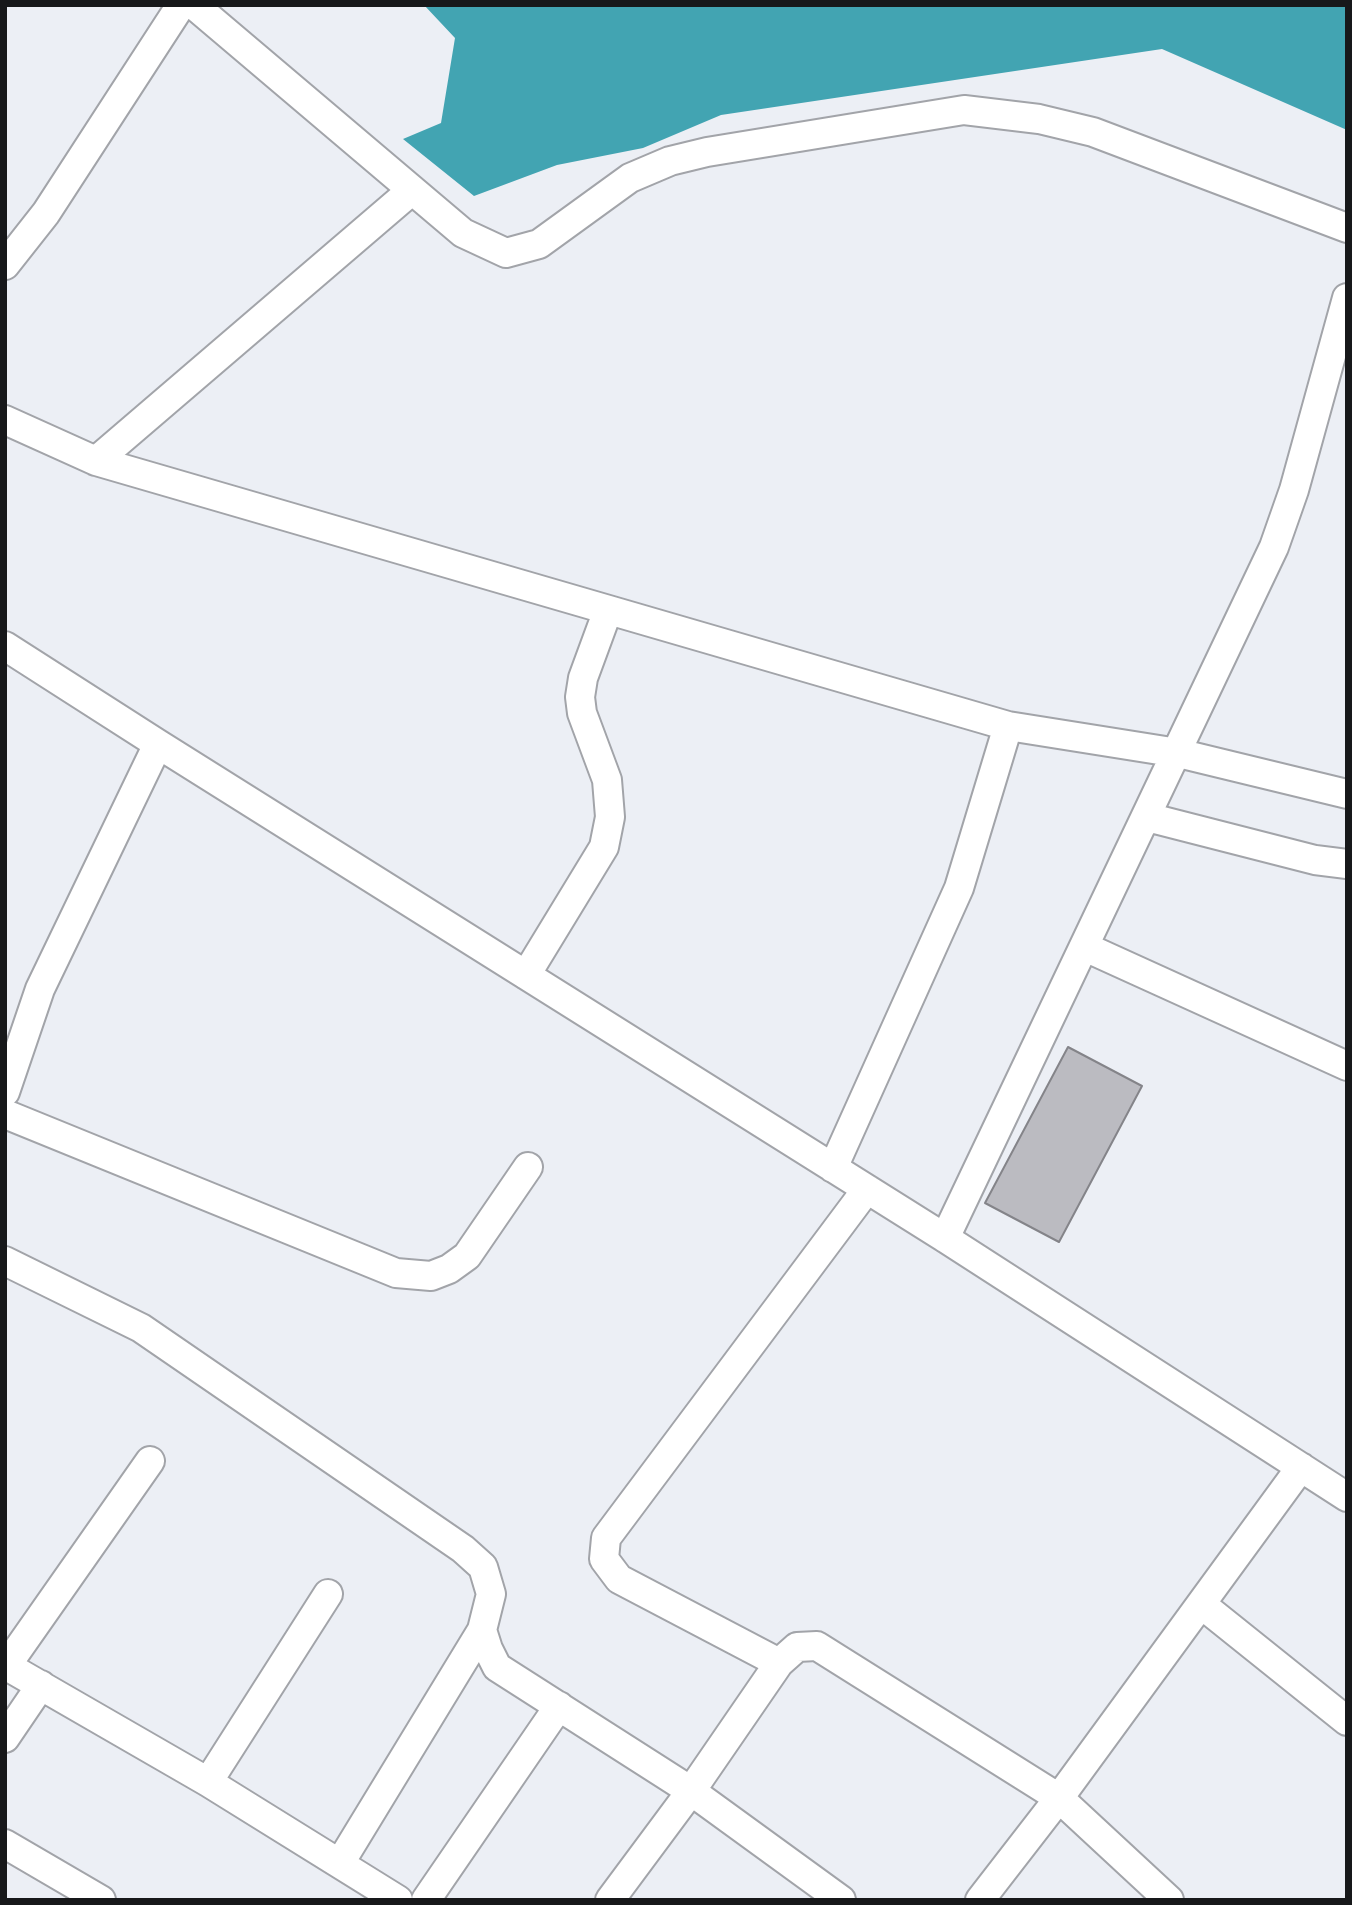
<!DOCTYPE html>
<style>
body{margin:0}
#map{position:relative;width:1352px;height:1905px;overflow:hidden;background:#eceff5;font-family:Inter,sans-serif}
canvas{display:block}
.frame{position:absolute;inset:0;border:7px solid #17181a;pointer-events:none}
</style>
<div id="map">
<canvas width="1352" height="1905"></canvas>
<div class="frame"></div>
</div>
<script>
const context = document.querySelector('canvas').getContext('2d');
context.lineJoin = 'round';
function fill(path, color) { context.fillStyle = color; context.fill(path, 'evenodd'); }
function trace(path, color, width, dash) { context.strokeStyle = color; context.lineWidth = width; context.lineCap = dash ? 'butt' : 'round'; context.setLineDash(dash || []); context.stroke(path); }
const water = new Path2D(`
 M424,5H1347V130L1162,49L721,115L643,148L557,165L474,196L403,139L441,123L455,38Z`);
const building = new Path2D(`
 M1068,1047L1142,1086L1059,1242L985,1203Z`);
const minor = new Path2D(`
 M194,5L463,233L506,253L539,244L630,178L670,161L707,152L964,110L1039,119L1093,132L1347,228
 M5,265L46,213L181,5
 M5,420L96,461L1008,726L1178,753L1347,794
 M96,461L411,191
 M5,646L158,744L945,1238L1347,1497
 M1147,817L1315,860L1347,864
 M1085,947L1347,1066
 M526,975L604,847L610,817L607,780L582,713L580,697L583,678L608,610
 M5,1092L40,989L158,744
 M5,1114L396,1273L431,1276L449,1269L467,1256L528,1167
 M833,1168L959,888L1008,726
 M945,1238L1274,547L1294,490L1347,298
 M5,1261L141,1328L463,1549L483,1567L491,1594L482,1630L488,1649L497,1667L691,1791L841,1900
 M1201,1604L1347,1721
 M779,1663L619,1579L604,1559L606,1538L867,1189
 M5,1665L208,1782L398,1900
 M7,1665L150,1461
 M5,1738L41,1685
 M208,1782L328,1594
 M5,1844L101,1900
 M340,1863L482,1630
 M426,1900L559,1706
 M610,1900L691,1791L779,1663L797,1647L817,1646L1059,1798L1169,1900
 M980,1900L1059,1798L1301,1467`);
fill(water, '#42a4b2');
fill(building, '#bbbbc1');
trace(building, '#848489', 2);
trace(minor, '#a2a4a9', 32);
trace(minor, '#fff', 28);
</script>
